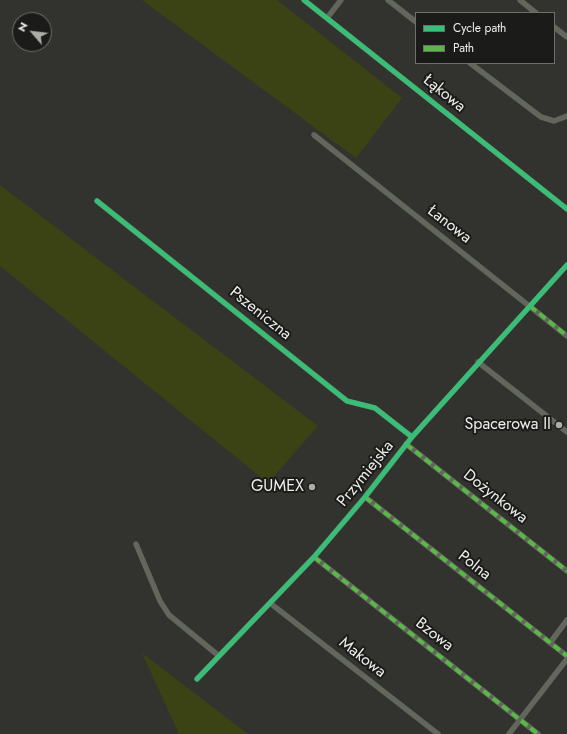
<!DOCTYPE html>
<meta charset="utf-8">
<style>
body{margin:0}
#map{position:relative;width:567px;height:734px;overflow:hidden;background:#32332f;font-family:Jost,sans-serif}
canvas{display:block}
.legend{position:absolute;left:415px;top:12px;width:140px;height:52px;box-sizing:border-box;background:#1b1b19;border:1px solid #6f6f6d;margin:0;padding:5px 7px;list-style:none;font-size:12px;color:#edeeea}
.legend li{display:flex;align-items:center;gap:8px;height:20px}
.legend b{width:20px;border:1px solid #6f6f6d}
.north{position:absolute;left:12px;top:12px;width:40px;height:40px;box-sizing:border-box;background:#1b1b19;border:1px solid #6f6f6d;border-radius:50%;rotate:298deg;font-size:11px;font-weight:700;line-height:16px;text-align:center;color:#edeeea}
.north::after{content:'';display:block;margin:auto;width:14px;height:18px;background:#acada9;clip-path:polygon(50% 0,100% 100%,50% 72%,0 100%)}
</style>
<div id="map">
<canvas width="567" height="734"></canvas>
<ul class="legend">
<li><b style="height:5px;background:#3abd76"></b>Cycle path</li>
<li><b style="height:5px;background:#58b947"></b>Path</li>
</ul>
<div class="north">N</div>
</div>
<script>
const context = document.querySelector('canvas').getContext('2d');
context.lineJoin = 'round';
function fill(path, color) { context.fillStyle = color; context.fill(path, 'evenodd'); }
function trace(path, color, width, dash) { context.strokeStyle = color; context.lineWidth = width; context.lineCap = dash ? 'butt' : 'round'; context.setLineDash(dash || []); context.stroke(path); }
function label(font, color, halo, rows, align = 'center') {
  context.font = font + ' Jost,sans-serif'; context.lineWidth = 4; context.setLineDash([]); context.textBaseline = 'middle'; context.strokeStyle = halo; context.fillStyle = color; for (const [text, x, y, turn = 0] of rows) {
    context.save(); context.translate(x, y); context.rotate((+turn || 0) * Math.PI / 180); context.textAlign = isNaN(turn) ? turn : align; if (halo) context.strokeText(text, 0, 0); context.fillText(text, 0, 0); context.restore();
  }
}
const green = new Path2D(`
 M142,0H277L402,98L356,158Z
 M0,185L318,426L268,483L0,266Z
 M142,653L248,734H179Z`);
const minor = new Path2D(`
 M304,0L567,209
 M388,0L416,22
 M520,0L536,13
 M327,18L341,0
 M554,27L567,37
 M470,63L541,117L554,121L567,116
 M314,135L567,336
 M97,201L347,401L375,408L412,437
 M478,362L567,432
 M406,444L567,571
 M365,497L567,656
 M136,544L160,601L169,615L219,656
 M314,557L538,734
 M270,603L438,734
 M550,643L567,620
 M197,679L314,557L365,497L412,437L567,265
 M509,734L567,659`);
const quiet = new Path2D(`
 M530,306L567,336
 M406,444L567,571
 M365,497L567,656
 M314,557L538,734`);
const cycleway = new Path2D(`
 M304,0L567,209
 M97,201L347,401L375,408L412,437
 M197,679L314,557L365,497L412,437L567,265`);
const markers = [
 [559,425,4,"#acada9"],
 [312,487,4,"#acada9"]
];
const streetNames = [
 ["Łąkowa",444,94,39],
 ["Łanowa",449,225,38],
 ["Pszeniczna",260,314,39],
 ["Przymiejska",366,474,-51],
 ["Dożynkowa",495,497,38],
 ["Polna",474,566,38],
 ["Bzowa",434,635,38],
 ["Makowa",362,658,38]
];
const poiNames = [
 ["Spacerowa II",551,425],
 ["GUMEX",304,487]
];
fill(green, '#3b4315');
trace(minor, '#63665c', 5.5);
trace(quiet, '#58b947', 4, [8, 4]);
trace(cycleway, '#3abd76', 5);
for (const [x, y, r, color] of markers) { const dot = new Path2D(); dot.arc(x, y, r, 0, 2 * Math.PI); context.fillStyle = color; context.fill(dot); trace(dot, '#1b1b19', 1.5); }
label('16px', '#edeeea', '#1b1b19', streetNames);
label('16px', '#edeeea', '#1b1b19', poiNames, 'right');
</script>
